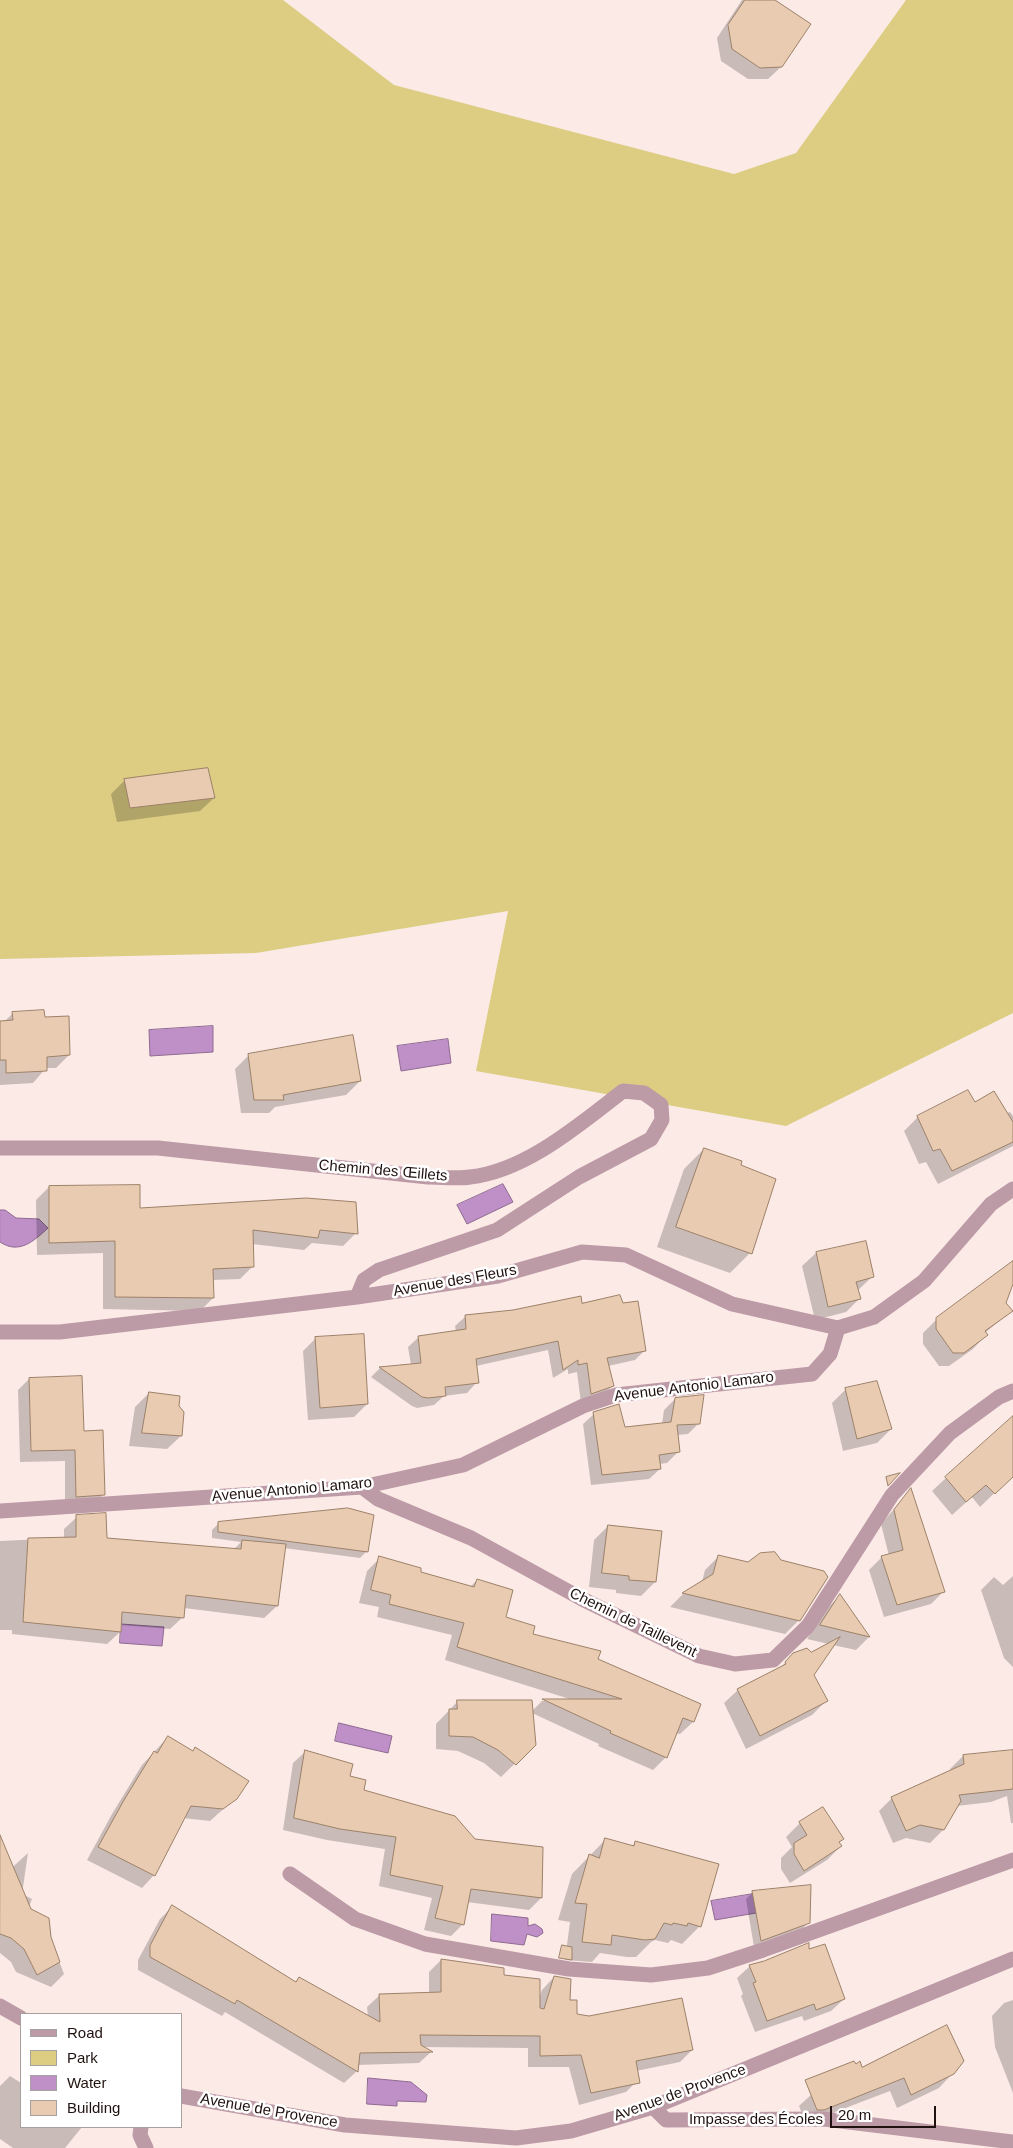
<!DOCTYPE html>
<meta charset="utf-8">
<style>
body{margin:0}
#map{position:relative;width:1013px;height:2148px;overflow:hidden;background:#fceae7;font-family:Arial,sans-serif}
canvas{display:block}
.legend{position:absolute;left:20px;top:2013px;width:162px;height:115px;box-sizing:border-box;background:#fff;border:1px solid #a6a09f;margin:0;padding:6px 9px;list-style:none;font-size:15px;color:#201210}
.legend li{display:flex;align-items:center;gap:10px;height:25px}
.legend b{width:25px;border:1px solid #a6a09f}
.scale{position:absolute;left:830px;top:2106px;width:106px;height:22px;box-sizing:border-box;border:2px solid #201210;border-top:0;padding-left:6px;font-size:15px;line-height:18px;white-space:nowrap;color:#201210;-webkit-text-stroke:4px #fff;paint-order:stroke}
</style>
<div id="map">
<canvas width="1013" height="2148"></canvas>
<ul class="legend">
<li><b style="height:6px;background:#bc9aa6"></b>Road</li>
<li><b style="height:14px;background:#dccd83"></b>Park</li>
<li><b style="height:14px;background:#bf8fc8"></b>Water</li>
<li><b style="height:14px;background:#e9cbb1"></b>Building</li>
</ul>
<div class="scale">20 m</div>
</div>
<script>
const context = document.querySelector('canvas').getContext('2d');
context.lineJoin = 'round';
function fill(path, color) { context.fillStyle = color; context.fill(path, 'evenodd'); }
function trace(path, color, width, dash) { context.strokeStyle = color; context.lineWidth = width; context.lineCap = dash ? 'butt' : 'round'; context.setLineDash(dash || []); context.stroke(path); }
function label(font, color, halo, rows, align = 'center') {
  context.font = font + ' Arial,sans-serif'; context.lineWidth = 5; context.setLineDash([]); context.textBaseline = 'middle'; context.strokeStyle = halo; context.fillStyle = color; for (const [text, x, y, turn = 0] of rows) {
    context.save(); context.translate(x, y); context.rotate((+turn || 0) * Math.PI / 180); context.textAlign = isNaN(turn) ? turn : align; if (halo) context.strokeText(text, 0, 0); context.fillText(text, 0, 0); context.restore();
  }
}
const green = new Path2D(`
 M0,0H283L394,85L734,174L796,153L906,0H1013V1013L786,1126L476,1071L508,911L256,953L0,959Z`);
const water = new Path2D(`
 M213,1026V1052L150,1056L149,1030Z
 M448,1039L451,1063L401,1071L397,1046Z
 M503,1184L513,1202L467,1224L457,1205Z
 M0,1210H5L16,1218L39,1219L48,1228C34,1241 19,1255 0,1242Z
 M121,1624L164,1627L162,1646L120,1643Z
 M339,1723L392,1736L388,1753L335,1741Z
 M753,1894L756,1913L715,1920L711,1901Z
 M492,1914L528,1918V1926L535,1924L542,1929L543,1933L537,1937L527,1934L524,1945L491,1941Z
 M368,2078L411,2082L427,2095L426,2102L397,2101V2106L367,2104Z`);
const shadow = new Path2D(`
 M742,0H773L781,67L768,79H748L721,61L717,38Z
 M125,780L214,798L200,811L117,822L111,794Z
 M13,1013L44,1019L69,1055L56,1068H46L33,1083L0,1085V1022H4Z
 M249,1055L360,1081L346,1095L275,1107L269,1113H241L235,1069Z
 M967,1092L975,1104L1007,1113L1010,1112L1013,1116V1146L938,1184L926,1162L919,1164L904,1131L918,1117Z
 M704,1149L750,1253L730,1273L657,1247L684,1169Z
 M49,1187L139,1209L356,1233L343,1246L312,1243L304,1250L252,1244L253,1266L240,1279L212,1280L213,1298L200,1311L103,1309V1253L37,1255L36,1200Z
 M816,1253L872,1277L857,1291L859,1299L846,1312L815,1320L802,1266Z
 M1013,1263V1280L1005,1303L1011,1311L985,1333L986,1335L973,1349L949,1366H939L923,1344V1333L937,1319Z
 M581,1305L645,1350L635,1360L608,1366L613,1385L603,1396L581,1403L577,1372L568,1374V1369L553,1378L548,1350L476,1366L477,1382L467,1393L444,1396L434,1405L417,1408L412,1406L371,1377L380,1368L411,1365L408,1347L419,1337L456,1332L455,1326L466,1316Z
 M316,1338L367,1404L354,1417L308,1420L303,1351Z
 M29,1379L82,1432L104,1494L93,1505L65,1507V1461L20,1462L18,1390Z
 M846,1389L891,1429L877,1443L843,1451L832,1403Z
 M149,1393L178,1406L181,1436L167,1449L129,1446L135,1407Z
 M675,1399L699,1423L688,1434L677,1435L678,1452L667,1463L659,1464L660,1469L649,1479L591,1485L583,1424L594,1414L624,1428L662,1424L664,1410Z
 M1013,1450V1475L980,1507L972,1497L952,1515L932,1491L946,1478Z
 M911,1490L944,1591L931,1604L884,1617L869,1570L882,1557L889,1556L881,1524Z
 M77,1517L105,1539L234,1549L241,1542L212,1538V1530L219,1523L367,1551L360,1558L284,1548L277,1606L264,1618L184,1608L183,1617L170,1629L120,1625V1632L107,1644L12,1634V1630H0V1541L64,1538V1529Z
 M608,1526L655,1582L641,1596L616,1593V1590L589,1587L594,1540Z
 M719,1556L799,1620L785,1634L670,1607L683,1594L702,1582L705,1570Z
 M380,1558L420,1573L470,1587L477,1580L505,1618L531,1635L596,1659L693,1722L680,1734L675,1733L666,1757L653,1770L598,1746L599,1744L532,1713L535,1744L501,1777L484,1763L458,1751L436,1749V1724L458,1701L532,1711L542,1701L573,1700L445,1660L452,1635L377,1617L379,1607L359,1603L367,1571Z
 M1013,1576V1667L1004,1658L981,1590L994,1577L1003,1585Z
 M840,1596L869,1637L856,1650L833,1645L812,1675L826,1701L812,1715L746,1749L724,1703L738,1690L779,1669L794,1654L811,1653L829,1644L807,1639L826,1609Z
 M168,1737L240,1794L210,1821L183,1818L154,1875L142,1888L87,1860L112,1814L142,1765Z
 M305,1752L349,1777L363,1791L475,1840L541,1898L529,1910L467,1902L463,1924L451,1936L424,1930L432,1898L379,1886L385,1849L327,1840L283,1830L293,1763Z
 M1013,1752V1823H1011L1007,1796L991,1802L957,1806L943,1830L930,1843L906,1838L893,1843L879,1811L892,1798L951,1772L950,1769L963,1756Z
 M823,1809L843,1838L838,1843L841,1846L827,1860L790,1883L781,1869V1858L792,1847L786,1837L800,1823Z
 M605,1840L631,1847L636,1842L700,1926L682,1944L671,1940L668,1943L655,1940L651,1942L636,1957H627L600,1953L592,1962L565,1960L570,1922L558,1920L572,1874Z
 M28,1853L22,1894L32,1899L28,1909L50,1937L64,1974L51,1987L16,1972L11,1962L0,1953V1875H4Z
 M753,1892L808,1923L801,1930L754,1947L746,1899Z
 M172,1907L295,1983L299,1978L368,2017L367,2007L380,1995L429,1993V1972L441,1960L503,1976L540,1996L542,1990L554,1977L576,2015L692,2050L680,2062L636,2071L638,2080L626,2092L579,2105L569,2067H528V2048L422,2047L431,2052L419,2063L357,2065V2071L344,2083L225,2012L222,2016L138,1970V1960L160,1919Z
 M807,1951L844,1999L831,2011L804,2021L802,2016L755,2032L741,1996L743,1994L737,1978L750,1966Z
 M1013,2000V2093L995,2047L992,2016L1004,2003Z
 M862,2068L953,2073L939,2088L897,2108L890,2091L806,2123L799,2106L813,2093Z
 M10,2076L21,2083V2127H82L65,2148H13L0,2139V2086Z`);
const building = new Path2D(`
 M745,0H775L811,24L782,67L760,68L732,49L728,25Z
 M208,768L215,798L130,808L124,779Z
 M44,1010L45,1017L69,1016L70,1055L47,1057V1071L6,1073V1060H0V1021L13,1020L12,1012Z
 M353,1035L361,1081L283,1095L284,1100H254L248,1054Z
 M968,1090L975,1102L994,1091L1013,1122V1142L952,1171L940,1149L933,1151L917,1116Z
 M704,1148L742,1161L741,1165L776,1179L752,1254L676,1227Z
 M140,1185V1208L306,1198L356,1202L358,1234L320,1230L318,1238L253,1230L254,1267L213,1269L214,1298L115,1297V1241L49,1243V1186Z
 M866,1241L874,1277L856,1282L861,1299L828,1307L816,1252Z
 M1013,1261V1284L1006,1303L1013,1311L985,1331L988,1335L964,1353H953L936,1329V1318Z
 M620,1295L623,1303L638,1301L646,1351L607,1358L614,1386L591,1394L587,1363L578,1365V1360L563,1370L558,1341L476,1359L479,1383L445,1387L446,1396L428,1398L422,1397L379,1367L421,1363L418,1336L466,1329L465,1315L513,1310L581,1296L582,1303Z
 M364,1334L368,1404L320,1408L315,1337Z
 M82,1376L84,1431L103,1430L105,1495L76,1497L75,1450L31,1451L29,1378Z
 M877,1381L892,1429L857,1439L845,1388Z
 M149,1392L180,1396L179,1406L184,1412L182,1436L142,1433Z
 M704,1395L700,1424L677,1425L680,1452L659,1455L661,1469L602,1475L593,1412L619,1404L625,1427L671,1422L675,1398Z
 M1013,1416V1477L995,1494L986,1485L966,1502L945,1477Z
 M900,1473L888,1486L886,1477Z
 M911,1488L945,1592L897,1605L881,1556L903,1550L894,1510Z
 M348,1508L374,1515L368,1552L218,1532V1522Z
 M106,1513L107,1538L241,1549L242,1540L286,1544L278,1606L186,1595L184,1618L122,1612L121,1632L23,1622L28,1538L76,1537V1515Z
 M608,1525L662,1531L656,1582L629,1580V1576L602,1573Z
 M775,1552L781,1560L824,1571L828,1577L800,1621L682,1593L713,1574L718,1555L748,1562L760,1553Z
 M379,1556L421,1568V1572L474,1587L477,1579L513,1590L506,1617L535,1626L533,1634L601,1651L598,1659L701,1704L694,1722L683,1718L667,1758L610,1733L611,1731L542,1699H622L457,1647L464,1623L389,1604L391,1595L371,1590Z
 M840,1594L870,1637L820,1625Z
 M840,1637L814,1675L828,1701L760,1736L737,1689L786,1664L785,1662L793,1653L807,1648L811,1652Z
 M457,1700H532L536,1745L516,1765L498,1750L473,1737L449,1736V1709H457Z
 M168,1736L193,1751L195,1747L249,1781L237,1799L223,1809L191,1806L155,1876L98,1847L124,1800L154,1751L157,1753Z
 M305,1750L353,1764L350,1776L366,1780L364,1790L455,1816L475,1839L543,1847L542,1898L471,1889L464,1925L435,1918L443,1886L390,1875L396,1837L340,1829L294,1818Z
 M1013,1750V1789L959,1795L961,1801L944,1830L920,1825L906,1831L891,1797L964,1764L963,1755Z
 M823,1807L844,1839L839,1842L842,1846L804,1871L794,1854V1843L807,1835L799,1822Z
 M0,1835L31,1909L49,1918L51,1937L60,1962L37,1975L24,1949L11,1938L0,1934Z
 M605,1838L634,1846L635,1841L719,1864L701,1927L688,1923L687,1926L673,1923L672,1925L664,1923L655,1939L645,1940L612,1935L611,1945L582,1942L587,1904L575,1903L589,1854L599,1858Z
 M811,1885L810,1923L761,1941L752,1891Z
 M172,1905L296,1982L299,1977L380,2022L379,1994L441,1992V1959L504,1968V1975L540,1979V2008L544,2009L554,1976L571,1979L570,2000H577V2014L589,2016L682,1998L693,2050L636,2061L640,2083L591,2093L581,2055L540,2056V2036L420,2035L421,2045L433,2052L360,2053L358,2072L237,2000L235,2004L150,1957V1946Z
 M809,1943V1949L825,1944L845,1999L816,2010L814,2004L767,2021L753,1983L756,1982L749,1965L764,1961Z
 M562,1945L572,1947V1960L559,1958Z
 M947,2025L964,2061L954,2074L911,2095L904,2078L824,2110H817L805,2080L854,2061L856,2064L860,2061L862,2067Z`);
const minor = new Path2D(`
 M0,1148H158L428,1177C442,1177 457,1179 470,1177C526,1171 580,1124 623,1091L644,1093L661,1105L662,1120L651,1139L579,1177L497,1230L379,1270L364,1280L357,1297
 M0,1332H60L357,1297L498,1276L582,1252L626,1255L732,1304L838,1328L874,1317L924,1281L991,1204L1013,1189
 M362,1487L378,1499L471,1538L584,1600L699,1656L735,1664L773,1660L808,1626L892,1495L950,1433L999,1397L1013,1391
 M0,1511L362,1487L463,1465L583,1406L616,1395L812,1374L830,1354L838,1328
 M290,1874L355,1919L425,1944L569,1969L651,1975L708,1968L763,1950L1013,1860
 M0,2006L21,2018
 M181,2096L345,2125L516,2138L571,2131L653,2107L1013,1959
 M653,2107L666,2120L824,2119L1013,2142
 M141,2127L140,2135L146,2148`);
const streetNames = [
 ["Chemin des Œillets",383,1171,5],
 ["Avenue des Fleurs",455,1281,-10],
 ["Avenue Antonio Lamaro",694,1387,-7],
 ["Avenue Antonio Lamaro",292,1490,-5],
 ["Chemin de Taillevent",633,1623,26],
 ["Avenue de Provence",680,2093,-20],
 ["Avenue de Provence",269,2111,10],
 ["Impasse des Écoles",756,2120]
];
fill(green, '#dccd83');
fill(water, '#bf8fc8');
trace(water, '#8f6a91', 1);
fill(shadow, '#0003');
fill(building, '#e9cbb1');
trace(building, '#9c8168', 1);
trace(minor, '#bc9aa6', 15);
label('15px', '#201210', '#fff', streetNames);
</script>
